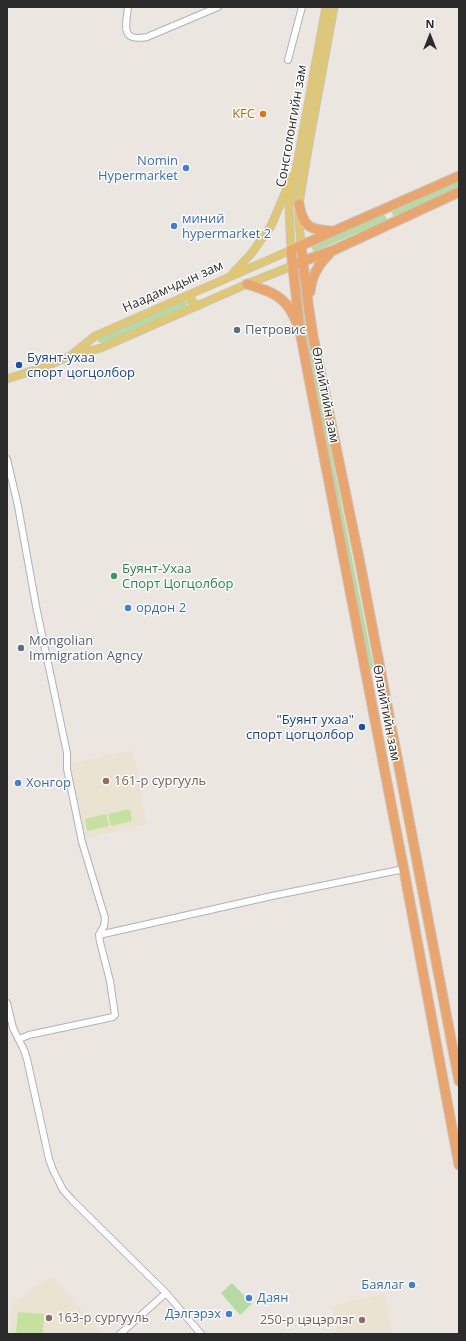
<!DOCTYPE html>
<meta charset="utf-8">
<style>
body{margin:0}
#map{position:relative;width:466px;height:1341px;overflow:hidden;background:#ebe6e0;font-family:"Open Sans",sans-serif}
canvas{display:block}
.frame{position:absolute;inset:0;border:8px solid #2b2b2b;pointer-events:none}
.north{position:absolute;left:410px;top:16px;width:40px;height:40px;-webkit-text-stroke:3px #fff;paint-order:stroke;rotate:0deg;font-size:11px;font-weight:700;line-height:16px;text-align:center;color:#2b2b2b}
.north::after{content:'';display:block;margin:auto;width:14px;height:18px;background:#2b2b2b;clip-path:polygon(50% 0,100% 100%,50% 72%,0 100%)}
</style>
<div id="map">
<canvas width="466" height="1341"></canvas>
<div class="frame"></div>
<div class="north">N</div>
</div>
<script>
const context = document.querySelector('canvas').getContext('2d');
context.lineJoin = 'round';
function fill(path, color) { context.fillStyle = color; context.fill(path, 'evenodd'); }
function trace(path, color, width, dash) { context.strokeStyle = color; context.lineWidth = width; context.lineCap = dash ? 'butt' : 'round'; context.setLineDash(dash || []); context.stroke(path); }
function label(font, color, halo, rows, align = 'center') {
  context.font = font + ' "Open Sans",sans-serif'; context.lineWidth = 3; context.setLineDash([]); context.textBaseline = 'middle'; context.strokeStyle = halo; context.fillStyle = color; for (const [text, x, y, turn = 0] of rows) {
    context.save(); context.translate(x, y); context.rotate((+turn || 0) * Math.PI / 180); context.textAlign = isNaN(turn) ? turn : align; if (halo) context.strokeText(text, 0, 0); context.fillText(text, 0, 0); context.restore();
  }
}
const education = new Path2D(`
 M132,750L143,797L141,798L147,824L86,838L70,764Z
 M51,1276L101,1332V1334H10L12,1304Z
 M384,1294L393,1334H338L332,1306Z`);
const green = new Path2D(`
 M459,181V188L394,217L391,212Z
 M384,214L387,220L314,252L311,247Z
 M300,295L304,313L374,669L368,670L301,312Z
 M185,301L187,303V306L103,343L98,342V339L100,337Z
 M232,1283L252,1304L240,1315L221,1293Z`);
const pitch = new Path2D(`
 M130,809L132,821L111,826L108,814Z
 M106,814L109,826L87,831L85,819Z
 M18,1312L44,1314L43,1334H16Z`);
const minor = new Path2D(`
 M128,7C126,26 120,42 147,37L218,7
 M288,60L302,7
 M7,459L18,506L36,606L67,753V769L82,842L105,918L104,926L99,935L100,942L110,981L115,1015L113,1017L29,1035L19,1039
 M99,935L272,896L404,869
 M7,1003L13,1028L24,1050L27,1059L49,1159L53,1170L63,1190L72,1200L166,1293L201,1334
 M120,1334L166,1293`);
const major = new Path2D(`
 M301,246L299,220V204L308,149L334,7
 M233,273L251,254L271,226L292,177
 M191,294V301L198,306
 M70,356L95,336L291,250L289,208L326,7
 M7,379L44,367L70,356L101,348L247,284L292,266`);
const highway = new Path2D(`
 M459,176L291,250L300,331L306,363L406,881L459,1165
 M299,204C303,227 310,230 332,231
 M301,246L308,303L313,336L360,563L459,1081
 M298,263L334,250L459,192
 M247,284C261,289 276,292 286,304C291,309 294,317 297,323
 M310,292C312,275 318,265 330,253`);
const markers = [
 [263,114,4,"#e8710a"],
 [186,168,4,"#3f7fe0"],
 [174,226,4,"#3f7fe0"],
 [237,330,4,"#5c6f8a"],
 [19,365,4,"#1a4fb4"],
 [114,576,4,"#2e9e5b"],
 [128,608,4,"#3f7fe0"],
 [21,648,4,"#5c6f8a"],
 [362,727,4,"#1a4fb4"],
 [106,781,4,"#8d6e63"],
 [18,783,4,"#3f7fe0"],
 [412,1285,4,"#3f7fe0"],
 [249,1298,4,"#3f7fe0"],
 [229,1314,4,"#3f7fe0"],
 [49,1318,4,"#8d6e63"],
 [362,1320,4,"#8d6e63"]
];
const foodNames = [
 ["KFC",255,114]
];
const streetNames = [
 ["Сонсголонгийн зам",292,126,-80],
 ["Наадамчдын зам",173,287,-24],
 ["Өлзийтийн зам",325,395,79],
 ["Өлзийтийн зам",386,713,79]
];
const shopNames = [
 ["Nomin",178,161,"right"],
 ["Hypermarket",178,176,"right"],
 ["миний",182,219],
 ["hypermarket 2",182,234],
 ["ордон 2",136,608],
 ["Хонгор",26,783],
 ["Баялаг",404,1285,"right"],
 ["Даян",257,1298],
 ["Дэлгэрэх",221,1314,"right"]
];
const serviceNames = [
 ["Петровис",245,330],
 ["Mongolian",29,641],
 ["Immigration Agncy",29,656]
];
const transitNames = [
 ["Буянт-ухаа",27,358],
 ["спорт цогцолбор",27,373],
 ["\"Буянт ухаа\"",354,720,"right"],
 ["спорт цогцолбор",354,735,"right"]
];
const leisureNames = [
 ["Буянт-Ухаа",122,569],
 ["Спорт Цогцолбор",122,584]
];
const educationNames = [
 ["161-р сургууль",114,781],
 ["163-р сургууль",57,1318],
 ["250-р цэцэрлэг",354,1320,"right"]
];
fill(education, '#ebe3d1');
fill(green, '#b5dba3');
fill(pitch, '#c4e1a0');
trace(minor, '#b0b1ba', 8);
trace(major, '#c4c4c4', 9);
trace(highway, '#c4c4c4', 11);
trace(minor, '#fff', 6);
trace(major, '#dfc871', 7);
trace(highway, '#eaa56c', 9);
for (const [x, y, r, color] of markers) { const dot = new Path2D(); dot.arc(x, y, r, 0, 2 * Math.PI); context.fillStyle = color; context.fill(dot); trace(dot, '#fff', 1.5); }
label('13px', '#c56008', '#fff', foodNames, 'right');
label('13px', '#2b2b2b', '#fff', streetNames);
label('13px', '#366cbe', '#fff', shopNames, 'left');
label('13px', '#4e5e75', '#fff', serviceNames, 'left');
label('13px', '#164399', '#fff', transitNames, 'left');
label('13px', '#27864d', '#fff', leisureNames, 'left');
label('13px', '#785e54', '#fff', educationNames, 'left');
</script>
